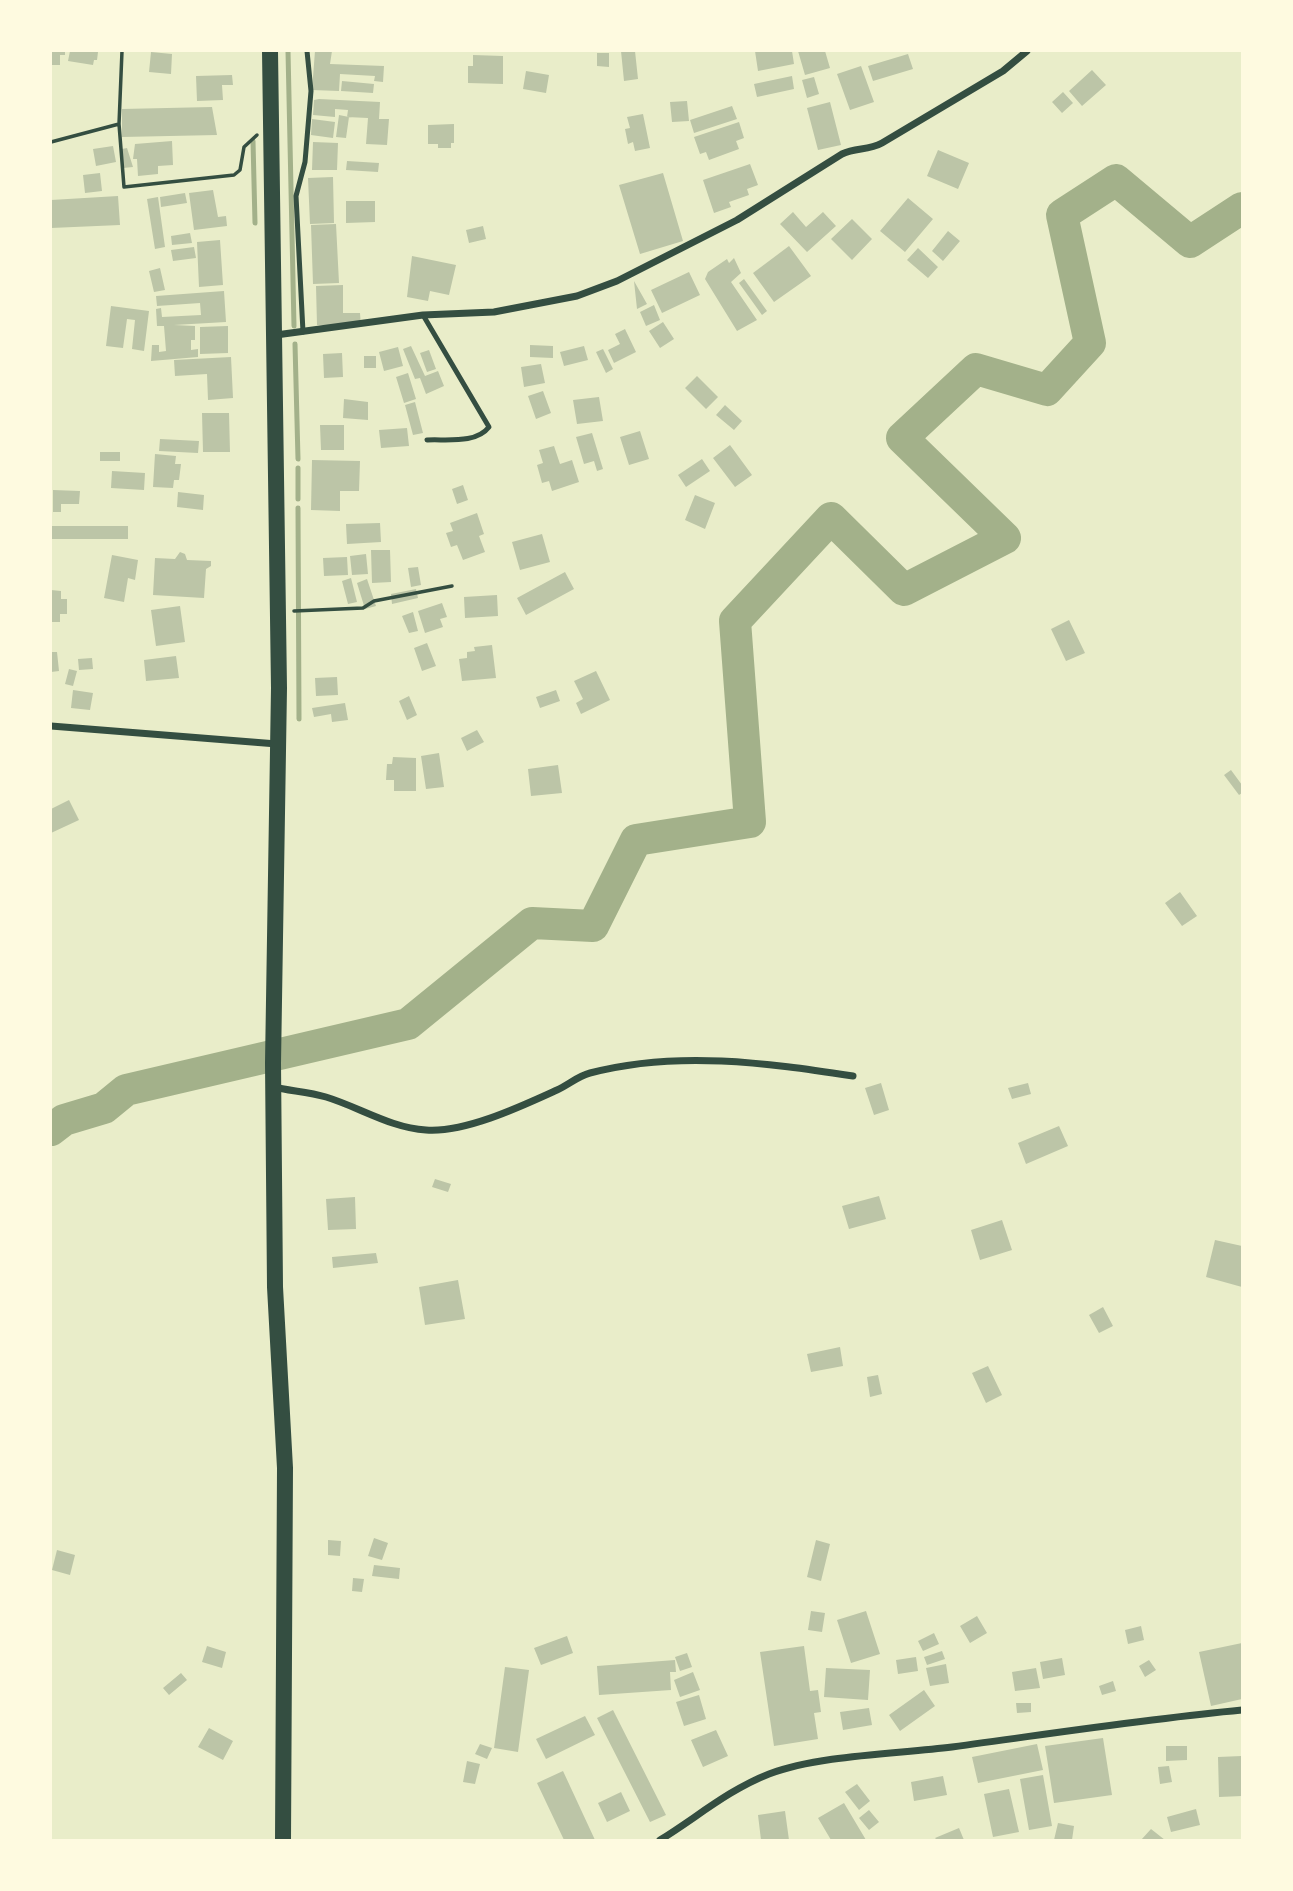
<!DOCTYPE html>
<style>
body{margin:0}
#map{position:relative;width:1293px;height:1891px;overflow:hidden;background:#e9edc9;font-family:"Exo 2",sans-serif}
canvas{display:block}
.frame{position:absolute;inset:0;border:52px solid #fefae0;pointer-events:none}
</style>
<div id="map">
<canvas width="1293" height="1891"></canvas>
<div class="frame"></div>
</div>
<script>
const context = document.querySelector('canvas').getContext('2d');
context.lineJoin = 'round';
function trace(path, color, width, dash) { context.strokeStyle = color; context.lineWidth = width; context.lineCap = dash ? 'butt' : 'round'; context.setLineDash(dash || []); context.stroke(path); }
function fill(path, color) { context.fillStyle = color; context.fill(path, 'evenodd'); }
const stream = new Path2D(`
 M288,51L294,326
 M253,141L255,223
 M295,344L298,459
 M298,499V468
 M298,508L299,719`);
const river = new Path2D(`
 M51,1130L64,1120L104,1108L126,1090L408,1024L532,923L593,926L636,840L750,822L735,621L831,518L904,590L1005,538L902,438L976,369L1047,390L1090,343L1062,215L1116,180L1190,242L1242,208`);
const building = new Path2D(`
 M51,51H65V55H60V65H51Z
 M70,51L98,52L97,60H94L93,65L68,61Z
 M315,51H332L330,64L384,66L383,82L374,81L375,76L340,74L339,91L312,90Z
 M621,51H635L638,79L624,81Z
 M755,51H792L794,64L758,71Z
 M798,51H825L830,68L805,75Z
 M151,52L172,54L171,74L149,72Z
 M597,53H609V67L597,66Z
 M908,54L913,69L873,81L868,66Z
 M473,55L503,56V84L468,83V66H473Z
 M861,66L874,102L850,110L837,74Z
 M1092,70L1106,85L1082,106L1069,91Z
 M526,71L549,75L546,93L523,89Z
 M232,75L233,85H222L223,100L197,101L196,76Z
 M792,76L794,89L757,97L754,84Z
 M814,77L819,94L807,98L802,80Z
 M342,81L374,84L373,93L341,91Z
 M1063,92L1073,103L1062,113L1052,102Z
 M319,99L380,102L379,119H389L387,145L366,144L368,118L347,117L348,110L335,109V117L313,115L314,100Z
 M687,101L689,121L672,122L670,102Z
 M830,102L841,145L818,150L807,108Z
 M732,106L737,119L694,133L690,120Z
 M212,107L217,135L122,137V109Z
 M643,114L650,148L635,151L633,142L628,144L625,129L630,128L627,117Z
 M339,115L349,117L346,138L336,137Z
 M312,119L335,122L333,138L311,135Z
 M739,122L744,138L736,141L739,149L709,160L706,152L700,154L694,137Z
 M454,124V143H451V148H438V144H428V125Z
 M172,141L173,165L158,166V174L138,176L137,159H133L135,144Z
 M313,142L338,143L337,170H312Z
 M113,146L116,162L96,166L93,149Z
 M127,148L133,167L123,168L122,149Z
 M938,150L969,163L958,189L927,176Z
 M347,161L379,163L378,172L346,170Z
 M750,164L758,185L747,189L749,195L729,202L731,207L714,213L703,180Z
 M100,173L102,191L85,193L83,175Z
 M663,173L683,241L640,254L619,185Z
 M333,177L334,223L310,224L308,178Z
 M213,190L218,217L226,216L227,226L194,230L189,193Z
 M185,193L187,203L161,207L160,197Z
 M118,196L120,225L51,228V200Z
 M158,197L165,247L155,249L147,199Z
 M908,198L933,219L905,252L880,231Z
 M346,201H375V222L346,223Z
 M793,212L806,227L823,212L836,226L807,252L780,224Z
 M852,219L872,239L852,260L831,239Z
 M336,224L339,283L313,284L311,225Z
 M483,226L486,239L469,243L466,230Z
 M948,231L960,241L943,261L932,251Z
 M190,233L192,243L172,245L171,236Z
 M220,240L223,285L199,287L197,242Z
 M789,246L811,276L774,302L753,273Z
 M194,247L196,258L173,261L171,250Z
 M918,248L938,267L928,278L907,260Z
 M412,256L456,265L449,295L430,291L428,301L407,297Z
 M734,258L741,273L731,282L757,320L737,331L705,279L708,272L727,259L729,263Z
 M160,268L165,290L154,292L149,271Z
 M689,272L700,295L662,313L651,290Z
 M744,279L767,311L762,315L739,283Z
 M634,281L647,304L637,309Z
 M343,285V313H360L361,327L317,325L316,286Z
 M224,291L226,322L174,325L195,326V340H191V350L198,349V357L151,361L152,345H159V352L166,351L164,326H157L156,309L161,308L162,317L201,315L200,303L157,306L156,296Z
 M654,305L660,320L646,326L640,312Z
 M111,306L149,311L144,351L132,349L135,320L127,319L123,348L106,346Z
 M663,322L674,339L660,348L649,331Z
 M228,326V353L200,354V327Z
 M625,329L636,352L614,363L608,350L620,344L615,334Z
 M530,345L553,346V358L530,357Z
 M411,346L425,376L438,371L444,386L426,394L420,378L415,379L403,349Z
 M584,346L588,360L564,366L560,352Z
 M398,347L403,366L384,371L379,352Z
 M603,349L613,369L606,373L596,352Z
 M429,350L436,369L427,372L420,353Z
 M342,353L343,377L324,378L323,354Z
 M364,356H376V368H364Z
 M231,357L233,398L208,400L207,374L175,376L174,360Z
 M541,364L545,383L524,387L521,367Z
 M408,373L416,399L404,403L396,377Z
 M697,376L718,397L706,409L685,388Z
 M543,391L551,413L536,419L528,396Z
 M599,397L603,421L577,424L573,400Z
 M344,399L368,402V420L343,418Z
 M415,402L423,433L413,435L405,405Z
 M725,405L742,421L734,430L716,415Z
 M202,413H229L230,452H203Z
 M320,425H344V450H321Z
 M407,428L409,446L381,448L379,430Z
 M640,431L649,459L629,465L620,437Z
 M592,433L603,469L597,471L594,461L584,464L576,437Z
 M160,439L199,441L198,453L159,451Z
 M730,445L752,475L735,487L713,458Z
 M554,446L560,464L572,460L579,482L552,491L549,481L542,483L537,465L543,463L539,450Z
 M100,452H120V461H100Z
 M155,454L176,456L175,464H181L179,480H174L173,488L153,487Z
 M702,459L710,471L686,487L678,475Z
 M312,460L360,461L359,491H340V511L311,510Z
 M112,471L145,473L144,490L111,488Z
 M463,485L468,500L457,504L452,489Z
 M53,490L80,491L79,504H61V512H53Z
 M178,492L204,495L203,510L177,507Z
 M695,495L715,503L705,529L685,520Z
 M477,513L484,534L479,536L485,552L463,560L457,545L451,547L446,533L453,531L450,523Z
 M380,523L381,542L347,544L346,524Z
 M51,526H128V539H51Z
 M542,534L550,562L520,570L512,542Z
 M371,550H390L391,582L372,583Z
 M180,552L185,554L187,560L211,561V566L206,569L204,598L153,595L155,558L175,559Z
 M366,554L368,574L352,575L350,556Z
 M112,555L138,560L135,580L128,578L124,602L104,598Z
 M347,557L348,575L324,576L323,558Z
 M418,567L421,585L411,587L408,568Z
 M565,572L574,589L526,615L517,598Z
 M351,578L357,602L348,604L342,581Z
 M367,579L376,606L365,609L357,583Z
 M416,589L418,598L392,604L391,594Z
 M51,590L61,591V599H67V614H60V622H51Z
 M497,595L498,616L465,618L464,597Z
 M442,603L447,617L440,619L443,627L425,633L418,611Z
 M180,606L185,642L156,646L151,610Z
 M413,612L418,631L409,633L402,616Z
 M1069,620L1085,653L1066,661L1051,629Z
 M427,643L436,666L422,671L414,648Z
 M492,645L496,678L462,681L459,659L467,658V652L475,651L474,647Z
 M51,652H57L59,671L51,672Z
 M176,656L179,678L146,681L144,660Z
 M92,658L93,669L79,670L78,659Z
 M69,669L77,671L73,686L65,684Z
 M596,671L610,700L581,714L576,703L583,699L574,681Z
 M337,677L338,695L316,696L315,678Z
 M73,690L93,693L90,710L71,708Z
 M556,690L560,701L540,708L536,697Z
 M409,696L417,715L407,720L399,701Z
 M345,703L348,720L332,722L331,714L314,717L312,708Z
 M477,730L484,742L467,751L461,738Z
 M439,753L444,787L426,789L421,756Z
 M393,757L416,758V791H394V780H386L387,764H392Z
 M558,765L562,793L531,796L528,769Z
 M1231,770L1242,785V793L1239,795L1224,775Z
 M69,800L79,820L51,833V809Z
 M1180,892L1197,916L1182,926L1165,903Z
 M881,1083L889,1110L874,1115L865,1088Z
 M1028,1083L1031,1094L1012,1099L1008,1088Z
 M1059,1126L1068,1146L1026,1164L1018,1143Z
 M435,1179L451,1184L448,1192L432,1187Z
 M879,1196L886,1219L849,1229L842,1206Z
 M355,1197L356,1229L328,1230L326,1199Z
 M1002,1220L1012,1250L980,1260L971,1230Z
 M1215,1240L1242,1246V1287L1206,1277Z
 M376,1253L378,1263L333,1268L332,1257Z
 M458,1280L465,1319L425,1325L419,1287Z
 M1103,1307L1113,1326L1099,1333L1089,1315Z
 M840,1347L843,1366L811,1372L807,1354Z
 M988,1366L1002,1395L986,1403L972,1373Z
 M878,1375L882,1394L870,1397L867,1377Z
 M374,1538L388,1543L382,1560L368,1556Z
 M328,1540L341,1541L340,1556L328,1555Z
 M816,1540L830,1544L821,1581L807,1577Z
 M57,1550L75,1555L70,1575L52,1570Z
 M374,1565L400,1568L399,1579L372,1576Z
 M353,1578L364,1579L362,1592L352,1591Z
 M811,1611L825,1613L822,1632L808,1630Z
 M866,1611L880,1654L851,1663L837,1620Z
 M977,1616L987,1633L970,1643L960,1626Z
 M1141,1626L1144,1640L1128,1644L1125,1630Z
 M934,1633L939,1644L923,1651L918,1641Z
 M567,1636L573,1653L541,1665L534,1648Z
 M1242,1643V1699L1211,1706L1199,1652Z
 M207,1646L226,1652L222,1668L202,1662Z
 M804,1646L810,1691L818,1690L821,1712L814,1713L818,1739L774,1746L760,1652Z
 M942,1651L945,1659L927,1665L924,1657Z
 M687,1653L692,1667L680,1671L675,1657Z
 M916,1657L918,1671L898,1674L896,1660Z
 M1062,1658L1065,1675L1043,1679L1040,1662Z
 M675,1660L676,1672H670L671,1690L599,1695L597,1666Z
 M1149,1660L1156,1670L1145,1677L1139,1666Z
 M946,1664L949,1683L930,1686L926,1668Z
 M505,1667L529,1670L518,1752L494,1748Z
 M826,1668L870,1670L868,1700L824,1697Z
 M1036,1668L1040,1688L1015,1691L1012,1672Z
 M693,1672L700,1690L680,1697L674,1680Z
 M181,1673L187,1680L169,1695L163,1688Z
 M1113,1681L1116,1691L1102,1695L1099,1686Z
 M924,1690L935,1706L900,1731L889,1715Z
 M699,1695L706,1719L684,1726L676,1702Z
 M1016,1703H1031V1712L1017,1713Z
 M869,1708L872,1725L843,1730L840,1712Z
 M613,1710L666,1815L650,1822L597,1718Z
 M585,1716L595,1735L546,1759L536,1739Z
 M209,1728L233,1741L223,1760L198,1747Z
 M716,1730L728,1756L703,1767L691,1740Z
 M1103,1738L1112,1795L1054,1803L1045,1746Z
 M480,1744L492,1748L487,1759L475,1754Z
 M1037,1744L1043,1770L978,1783L972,1757Z
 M1166,1746H1187V1760L1166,1761Z
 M1242,1756V1796L1219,1797L1218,1757Z
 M467,1761L480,1764L475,1784L463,1782Z
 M1169,1766L1172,1782L1160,1784L1158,1767Z
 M563,1771L595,1840H564L537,1783Z
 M1043,1775L1052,1826L1029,1830L1020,1779Z
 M943,1776L947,1795L914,1801L911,1782Z
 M857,1784L870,1801L859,1810L845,1792Z
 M1009,1789L1019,1832L993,1837L984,1794Z
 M621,1792L630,1811L607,1822L598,1803Z
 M844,1803L866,1840H831L818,1818Z
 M1196,1809L1200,1825L1171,1832L1167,1817Z
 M869,1810L879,1822L869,1830L859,1818Z
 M785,1811L789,1840H761L758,1815Z
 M1058,1823L1074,1826L1072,1840H1054Z
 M959,1828L964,1840H937L935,1838Z
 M1151,1829L1165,1840H1141Z`);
const path = new Path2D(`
 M122,51L119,124L124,187L234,175L240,170L244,147L257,135
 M51,142L119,124
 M294,611L363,608L374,601L452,586`);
const service = new Path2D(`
 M423,315L489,427C476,444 447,439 427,440
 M303,332L296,196L305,162L311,91L307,51`);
const minor = new Path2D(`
 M276,335L423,315L494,312L577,296L617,281L737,220L842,154C856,147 868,151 882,143L1003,71L1027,51
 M51,726L277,744
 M273,1087C291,1091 309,1092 326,1097C359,1107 391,1128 426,1130C465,1133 522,1106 557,1090C568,1085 578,1076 590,1073C677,1050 766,1063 853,1076
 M660,1840C696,1818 728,1790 769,1774C820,1755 896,1754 952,1747C1049,1734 1145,1719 1242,1710`);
const primary = new Path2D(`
 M270,51L279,688L273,1063L275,1287L285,1468L283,1840`);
trace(stream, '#a3b18a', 5);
trace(river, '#a3b18a', 32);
fill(building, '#bcc5a7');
trace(path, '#344e41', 3.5);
trace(service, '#344e41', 5);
trace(minor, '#344e41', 7);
trace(primary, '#344e41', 16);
</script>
